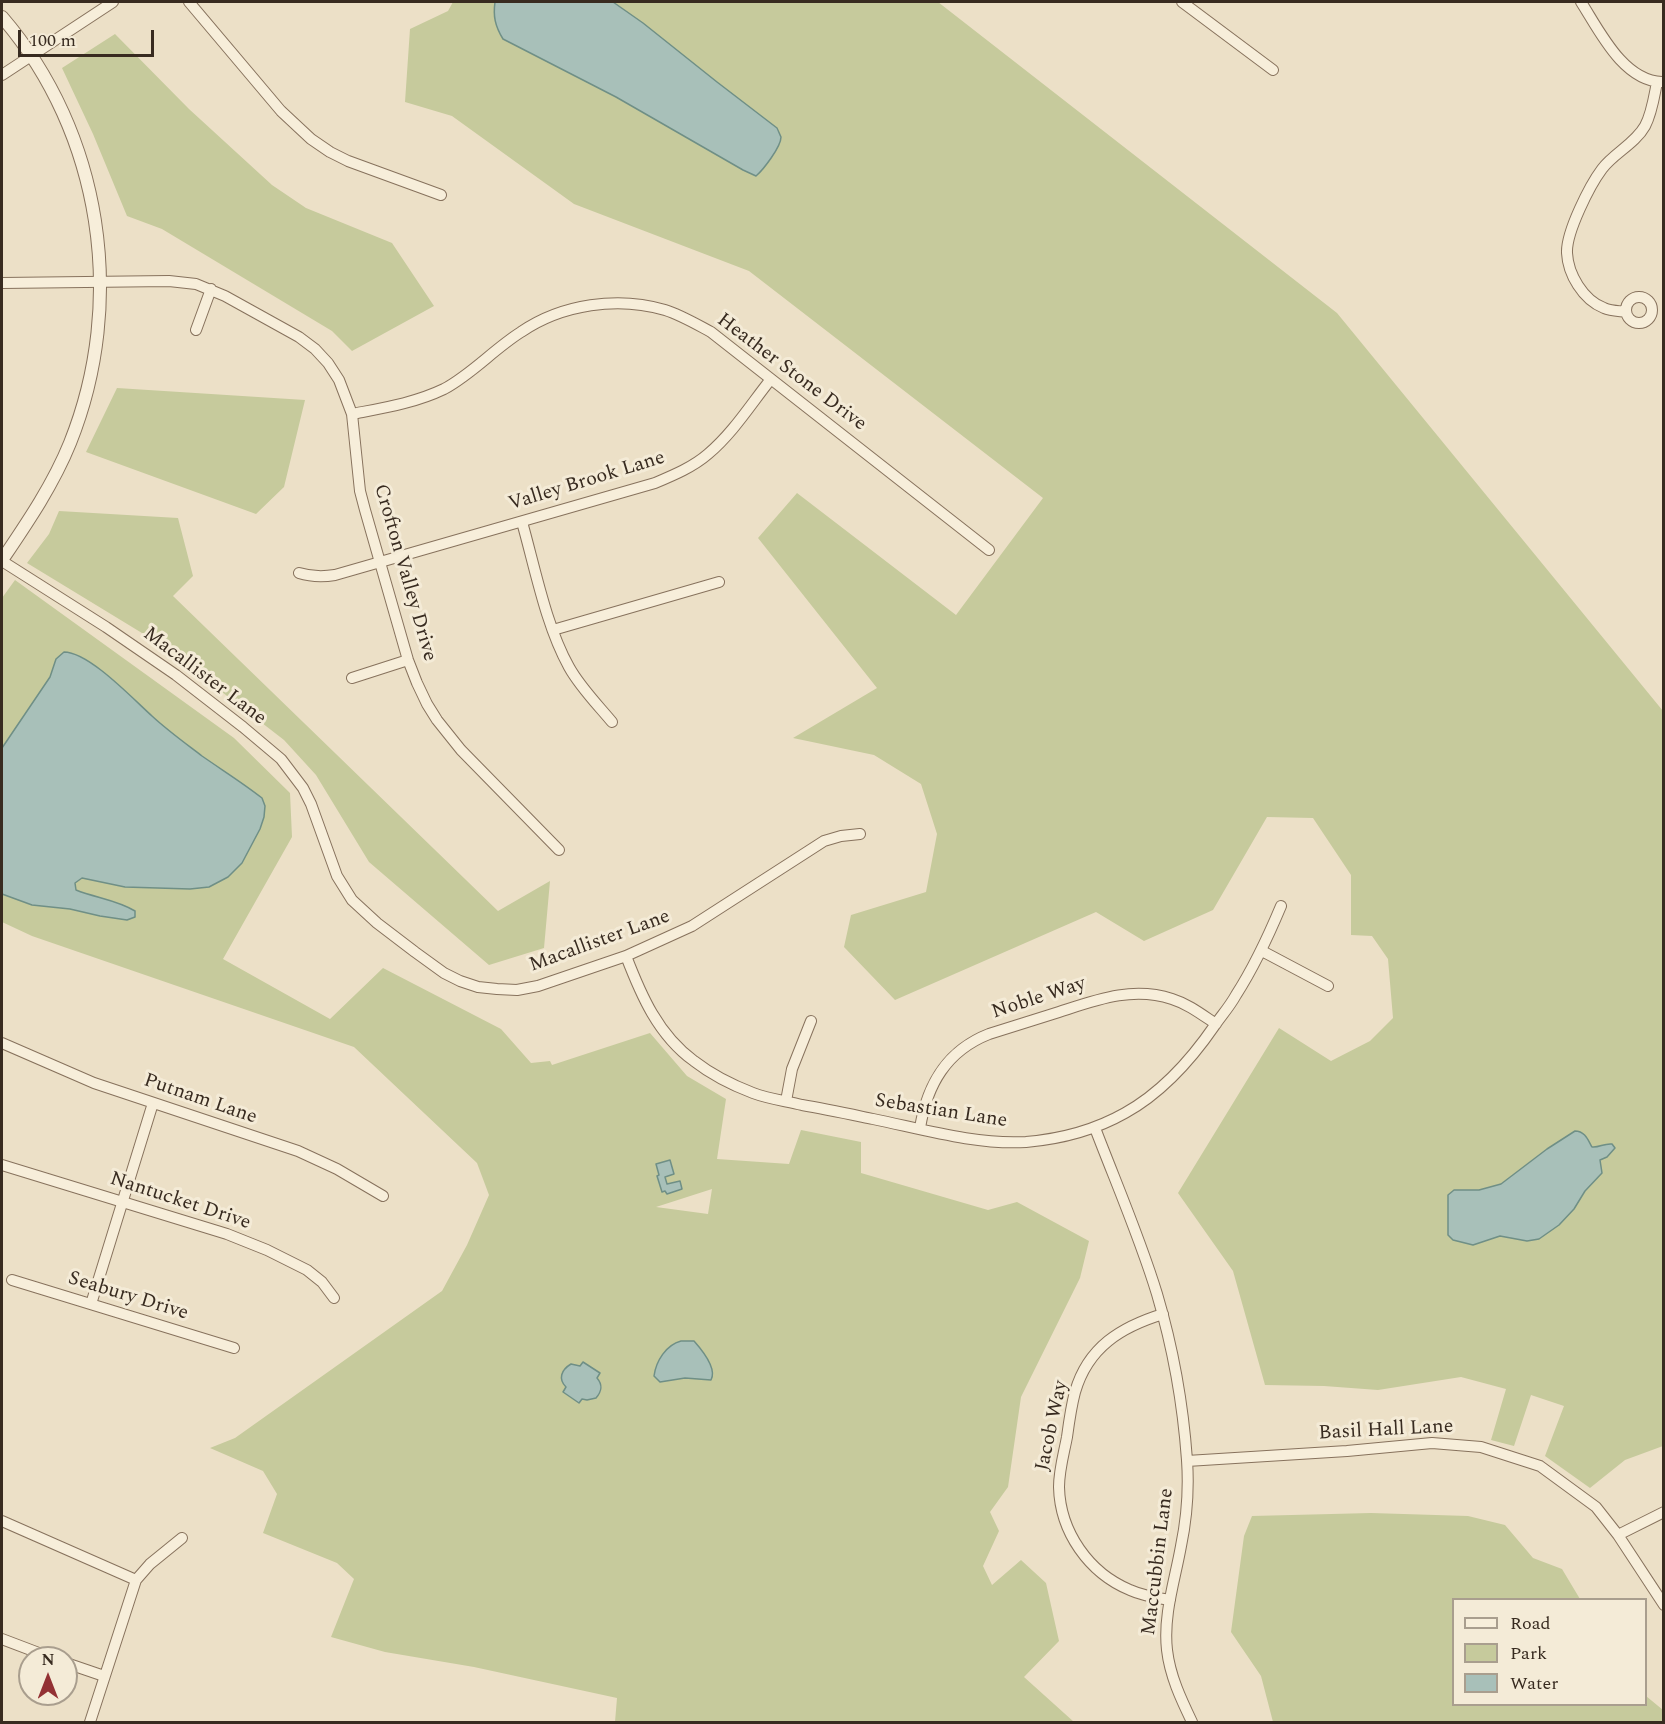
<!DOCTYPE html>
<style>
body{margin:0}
#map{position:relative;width:1665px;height:1724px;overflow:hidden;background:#ece0c7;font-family:Spectral,serif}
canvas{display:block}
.frame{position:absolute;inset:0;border:3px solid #382b20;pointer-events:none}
.legend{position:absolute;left:1452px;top:1598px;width:195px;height:108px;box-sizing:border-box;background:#f4ebd7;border:2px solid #a99e8e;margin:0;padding:8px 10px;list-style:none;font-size:18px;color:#382b20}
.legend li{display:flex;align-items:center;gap:12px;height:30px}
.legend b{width:30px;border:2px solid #a99e8e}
.north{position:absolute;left:18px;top:1646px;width:60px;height:60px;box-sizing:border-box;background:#f4ebd7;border:2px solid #a99e8e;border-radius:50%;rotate:0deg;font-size:16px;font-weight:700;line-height:24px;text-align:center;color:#382b20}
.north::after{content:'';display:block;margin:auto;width:21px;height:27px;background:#933134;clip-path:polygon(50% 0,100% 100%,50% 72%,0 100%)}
.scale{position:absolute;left:18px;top:30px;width:136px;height:27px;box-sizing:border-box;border:3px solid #382b20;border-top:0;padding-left:8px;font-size:18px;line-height:21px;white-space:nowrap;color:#382b20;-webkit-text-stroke:4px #f4ebd7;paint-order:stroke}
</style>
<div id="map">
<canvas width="1665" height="1724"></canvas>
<div class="frame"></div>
<ul class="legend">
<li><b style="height:8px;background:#f7eeda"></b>Road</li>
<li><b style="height:16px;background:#c6ca9c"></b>Park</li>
<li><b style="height:16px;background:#a8c0b9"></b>Water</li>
</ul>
<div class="north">N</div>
<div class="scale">100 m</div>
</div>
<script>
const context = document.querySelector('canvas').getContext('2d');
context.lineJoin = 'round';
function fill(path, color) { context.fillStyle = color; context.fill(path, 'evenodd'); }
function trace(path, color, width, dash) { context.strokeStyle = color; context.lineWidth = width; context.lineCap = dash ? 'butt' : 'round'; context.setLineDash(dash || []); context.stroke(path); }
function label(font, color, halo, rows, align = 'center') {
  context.font = font + ' Spectral,serif'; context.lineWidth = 6; context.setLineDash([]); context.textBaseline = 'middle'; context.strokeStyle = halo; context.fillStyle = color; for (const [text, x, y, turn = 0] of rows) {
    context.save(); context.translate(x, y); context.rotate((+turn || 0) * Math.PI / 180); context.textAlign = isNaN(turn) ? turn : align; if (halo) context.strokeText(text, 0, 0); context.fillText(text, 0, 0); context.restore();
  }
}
const green = new Path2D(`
 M453,2H938L1337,313L1663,711V1446L1625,1460L1590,1488L1545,1456L1564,1406L1531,1395L1514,1446L1491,1440L1506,1389L1461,1377L1378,1390L1324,1386L1265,1385L1233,1271L1178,1193L1279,1028L1331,1061L1370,1041L1393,1018L1388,959L1372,936L1351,935V875L1313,818L1267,817L1213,910L1144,941L1096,912L895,1000L844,947L851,915L926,892L937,834L921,784L874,755L793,738L877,688L758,538L797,493L956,615L1043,498L749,271L574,204L452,116L405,102L410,29L448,11Z
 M115,34L189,109L272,185L306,208L392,243L434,306L352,351L332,331L162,229L127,216L93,134L62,68Z
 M117,388L305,400L284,487L256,514L86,452Z
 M59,511L178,518L193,576L173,596L498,911L550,881L544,948L489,965L369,862L316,775L284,740L160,644L27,563L49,534Z
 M15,580L234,738L290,793L292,837L223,959L330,1019L383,968L501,1029L531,1063L550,1061L552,1065L650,1033L687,1076L726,1099L717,1159L789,1164L801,1130L861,1142V1173L988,1210L1017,1202L1089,1241L1080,1278L1021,1397L1008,1487L990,1512L999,1531L983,1566L992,1585L1021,1560L1046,1583L1059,1641L1024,1677L1074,1722H615L617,1698L474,1667L385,1652L331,1637L354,1579L337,1563L263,1533L277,1494L263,1471L210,1448L235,1438L442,1291L467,1245L489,1195L477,1163L354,1047L32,936L2,922V598ZM712,1189L708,1214L656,1207Z
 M1371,1513L1468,1516L1505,1525L1533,1558L1562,1569L1580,1599L1454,1600V1704H1646V1696L1663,1710V1722H1273L1261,1676L1231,1632L1244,1536L1252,1516Z`);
const water = new Path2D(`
 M495,2H613L643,23L717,82L777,128C778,130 780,135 781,137C781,147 763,170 756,176L743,170L616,97L503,39C495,26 493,16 495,2Z
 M64,652C89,652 133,699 152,716C167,730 185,743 202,756C222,770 243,783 262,798L265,806L264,817L260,829L242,863L228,877L209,887L190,889L125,887L82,878L75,883L76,890C96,898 117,900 135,911V917L127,920L100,916L70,909L32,905L2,894V748L50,677L56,659Z
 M1575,1131C1585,1131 1588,1140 1592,1147C1599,1148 1604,1143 1612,1144L1615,1148L1607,1157L1600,1160L1602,1173L1585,1191L1574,1209L1559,1225L1539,1239L1527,1241L1500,1236L1473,1245L1453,1240L1448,1235V1195L1454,1190H1479L1501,1184L1547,1149Z
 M670,1160L674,1174L665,1177L667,1184L680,1181L682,1189L667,1194L665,1191L662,1192L657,1176L659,1175L656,1164Z
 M681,1341H694C702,1350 717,1369 711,1380L685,1378L660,1382L654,1376C656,1361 666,1345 681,1341Z
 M583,1362L600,1373L597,1378C603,1385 602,1391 596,1398L587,1400L582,1399L579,1403L563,1392L566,1387C558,1379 561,1370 571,1364L580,1366Z`);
const minor = new Path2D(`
 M189,2L281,111L311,139L330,152L348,161L441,195
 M1182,2L1273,70
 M1581,2C1599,30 1623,81 1662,82
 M2,75L113,2
 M2,283L169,281L196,284L225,296L299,337L315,349L328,363L339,380L352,414L360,491L365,510L408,660L417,683L427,704L437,720L461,750L559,850
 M1626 310a13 13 0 1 1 26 0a13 13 0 1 1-26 0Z
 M1626,312C1619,311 1611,311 1604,308C1583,300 1568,274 1567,253C1566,232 1590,185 1602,169C1614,153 1635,144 1645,126C1652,113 1654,97 1657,82
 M196,330L211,289
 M352,414C383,408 415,403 444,389C472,374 494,349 521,332C562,304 618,296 665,310C681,315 696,324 711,332L989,550
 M522,522C535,568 546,626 569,667C580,687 597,704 612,722
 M2,561L106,627L176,675L243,727L281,759L303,788L311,804L337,876L352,900L377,923L415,952L444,973L460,981L478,987L497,989L517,990L538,986L626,956L692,926L824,841L841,836L860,834
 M299,573C312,577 322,577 335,575L655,483C674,475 693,467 708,454C733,433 751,404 771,379
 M553,630L719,582
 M352,678L408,660
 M1262,951L1328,986
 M626,956C641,995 658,1035 694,1061C712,1075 732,1085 753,1093C769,1099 786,1101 802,1105C826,1109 849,1114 873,1119C922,1129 976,1145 1026,1142C1061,1139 1095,1130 1125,1113C1163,1092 1191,1060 1215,1025C1222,1015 1230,1006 1236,995C1254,967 1268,937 1281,906
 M2,1043L94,1083L298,1151L337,1169L383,1196
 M786,1101L792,1069L811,1021
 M920,1128C927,1085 946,1051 989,1034C1012,1027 1036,1019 1059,1012C1096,1000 1132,986 1172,999C1188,1004 1201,1014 1216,1024
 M1095,1128C1116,1183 1140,1238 1157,1294C1173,1348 1183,1404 1187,1460C1189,1489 1187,1517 1181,1546C1175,1580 1163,1615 1167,1650C1170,1676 1181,1699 1192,1722
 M2,1165L227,1234L267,1250L307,1270L322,1282L334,1298
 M12,1280L234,1348
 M91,1304L153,1103
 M1163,1314C1121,1327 1088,1347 1075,1392C1071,1407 1069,1422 1067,1437C1064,1453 1059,1470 1059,1487C1060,1532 1089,1573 1130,1590C1143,1596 1157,1598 1170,1600
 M1187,1461L1347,1451L1432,1443L1481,1447L1540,1466L1596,1507L1618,1535L1664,1605
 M2,1521L136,1580
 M1618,1535L1664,1512
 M2,1639L52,1658
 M66,1663L104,1676
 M90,1722L136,1580L150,1564L182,1538`);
const tertiary = new Path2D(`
 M2,17C102,133 127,301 70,443C53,485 27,523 2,560`);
const streetNames = [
 ["Heather Stone Drive",791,373,37],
 ["Valley Brook Lane",587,482,-17],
 ["Crofton Valley Drive",404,573,74],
 ["Macallister Lane",204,677,37],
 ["Macallister Lane",600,942,-20],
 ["Noble Way",1039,999,-18],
 ["Putnam Lane",200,1100,19],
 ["Sebastian Lane",941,1112,9],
 ["Nantucket Drive",180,1202,18],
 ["Seabury Drive",128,1297,17],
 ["Jacob Way",1053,1426,-78],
 ["Basil Hall Lane",1386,1431,-3],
 ["Maccubbin Lane",1159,1562,-83]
];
fill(green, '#c6ca9c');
fill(water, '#a8c0b9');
trace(water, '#6f8f86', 1.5);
trace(minor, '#87725d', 12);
trace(tertiary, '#87725d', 14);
trace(minor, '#f7eeda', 10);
trace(tertiary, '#f7eeda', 12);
label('20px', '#382b20', '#f4ebd7', streetNames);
</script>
